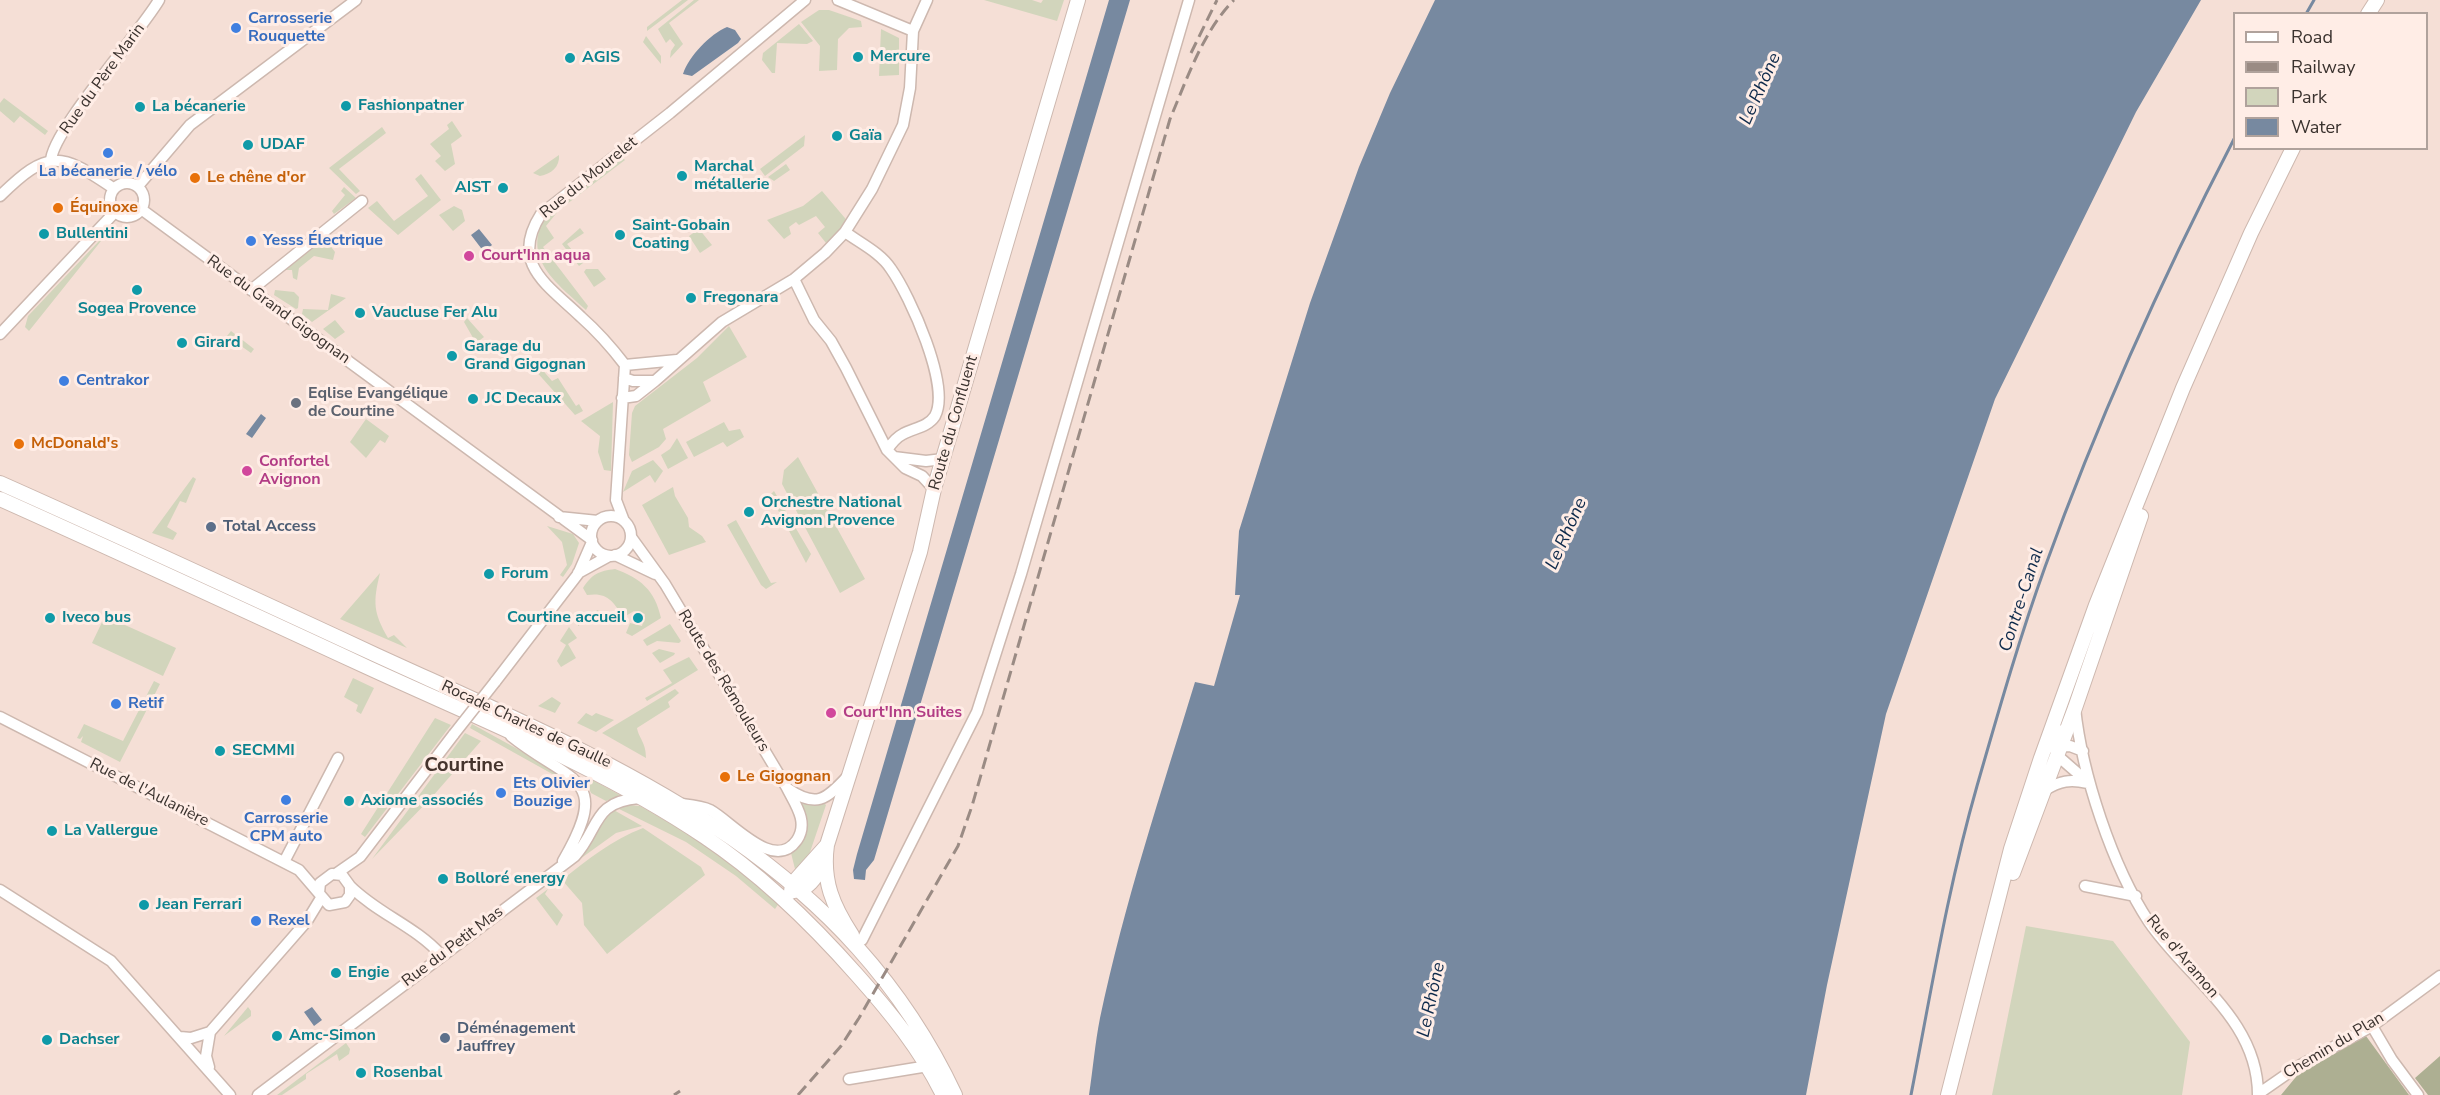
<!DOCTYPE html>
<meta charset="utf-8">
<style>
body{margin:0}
#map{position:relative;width:2440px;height:1095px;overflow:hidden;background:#f5dfd6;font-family:"Nunito Sans",sans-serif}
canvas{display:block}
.legend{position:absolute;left:2233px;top:12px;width:195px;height:138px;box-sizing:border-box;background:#ffede6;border:2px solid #b0a29c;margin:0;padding:8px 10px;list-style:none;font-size:18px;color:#3a322e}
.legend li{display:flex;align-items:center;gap:12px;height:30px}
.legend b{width:30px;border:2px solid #b0a29c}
</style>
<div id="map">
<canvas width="2440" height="1095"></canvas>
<ul class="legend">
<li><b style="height:8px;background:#fff"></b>Road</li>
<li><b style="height:8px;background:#9a8b84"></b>Railway</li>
<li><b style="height:16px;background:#d2d5bc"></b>Park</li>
<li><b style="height:16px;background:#7789a0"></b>Water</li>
</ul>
</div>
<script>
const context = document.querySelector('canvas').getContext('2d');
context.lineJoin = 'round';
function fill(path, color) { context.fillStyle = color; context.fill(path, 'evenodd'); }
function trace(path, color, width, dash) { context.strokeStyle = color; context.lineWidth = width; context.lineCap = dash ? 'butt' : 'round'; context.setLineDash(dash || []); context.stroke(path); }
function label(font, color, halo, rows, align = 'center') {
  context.font = font + ' "Nunito Sans",sans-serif'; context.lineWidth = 6; context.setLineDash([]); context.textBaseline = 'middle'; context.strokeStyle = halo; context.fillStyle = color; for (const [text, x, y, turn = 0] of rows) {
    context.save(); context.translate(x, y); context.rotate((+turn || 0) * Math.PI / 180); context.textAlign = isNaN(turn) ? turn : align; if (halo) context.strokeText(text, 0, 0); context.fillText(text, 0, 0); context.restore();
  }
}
const green = new Path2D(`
 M682,0H688L647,31V27Z
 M694,0H699L669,23L683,44L670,58L671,51L675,45L670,39L666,43L658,29Z
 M984,0H1032L1041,3L1043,0H1064L1057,21Z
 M819,10H829L861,21L862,27L849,28L838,39L837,70L819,71L820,46L801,22Z
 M799,24L813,41L807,44L777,43L775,73H772L762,60L763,53Z
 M881,29L899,38V75L879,76Z
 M646,36L661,56V64L643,42Z
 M4,98L48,131L45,135L20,116L14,123L0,111V103Z
 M452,121L462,136L451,144L455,164L445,171L435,161L441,156L430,144L449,129L447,125Z
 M382,127L386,133L339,169L360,191L356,194L329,168Z
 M805,135L804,146L765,176L760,169Z
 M559,155C560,167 551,174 540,176L533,173Z
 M621,156L625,160L559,210L546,226L554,238L543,247L588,306L586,310C558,284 521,259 545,217Z
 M786,164L790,170L774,181L768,177Z
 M421,174L441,200L398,235L368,208L377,201L394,221L428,196L415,179Z
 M344,187L356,198L334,214L332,211L345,195L341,191Z
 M822,191L850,224L826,243L818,233L825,227L816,216L799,225L796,222L789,227L791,234L784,239L767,220L803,206Z
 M454,206L462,210L465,221L453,231L439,215Z
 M580,228L584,233L567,244L583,263L579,266L562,244Z
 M699,229L712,245L700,253L689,236Z
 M99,241H101L29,331L25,327L28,316Z
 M319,242L328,243L335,252L333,260L314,256L299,268L297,280L293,278L292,270H281Z
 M586,269H598L606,279L594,287L584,272Z
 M275,290L294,292L299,297L298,308L296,309L274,295Z
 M331,294L346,298L312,322L302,314L303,309L328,310Z
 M467,318L484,337L476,343L464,322Z
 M335,320L345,332L335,339L323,329Z
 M729,326L747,357L703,382L711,401L663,429L666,439L659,447L632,462L629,455L632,413L635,406L697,358Z
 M231,331L254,349L251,353L227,336Z
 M540,367L552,381L558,378L576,406L579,404L583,411L575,415L534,369Z
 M613,402L611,471L604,470L598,452L600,436L581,421Z
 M366,419L389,436L385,443L380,440L366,458L350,442Z
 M724,422L729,431L740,429L744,437L727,447L723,442L694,457L686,442Z
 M677,438L688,458L668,469L661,455L670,449Z
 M798,457L865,579L840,593L782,484L784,470Z
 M653,460L663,471L655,483L650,475L623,492L632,471Z
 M193,477L196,479L186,503L180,501L167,527L177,533L173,540L152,533Z
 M0,487L468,702L463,708L0,494Z
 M673,487L675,496L688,518L689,527L702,536L706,542L669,555L642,505Z
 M774,491L811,554L806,563L770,495Z
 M736,520L771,583L777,582L766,589L761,585L727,525Z
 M547,526L573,534L579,543L572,564L563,577L560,575L567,565L562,542Z
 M615,569C640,578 655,590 661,618L632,636L626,633L630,623L642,626L645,614L634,611L624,617C612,601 608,592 587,595L583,588C592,574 599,571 615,569Z
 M380,573C373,602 373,612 388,638L394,635L407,648L340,619Z
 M598,610L607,626L598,614L578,626V620Z
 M105,616L176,648L163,676L92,643Z
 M670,624L681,641L679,643L657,641L647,646L643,640Z
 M569,627L577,638L568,644L576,658L561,667L557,661L566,645L560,641Z
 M659,649L675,653L674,655L660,663L652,653Z
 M689,657L698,670L647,701L645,698L672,683L663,670Z
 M353,678L374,688L361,714L356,711L358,705L344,697Z
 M154,681L160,684L120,762L81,742L83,736L80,739L77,738L84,724L123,741Z
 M675,689L679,693L668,702L670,707L637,728C639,739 646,742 646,758L602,733Z
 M552,697L561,703L555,713L538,706Z
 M586,713L592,716L596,713L614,720L596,732L577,723Z
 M435,718L451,725L365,837L361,834Z
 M472,724L563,774L572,785L470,728Z
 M465,733L481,741L432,797L372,859Z
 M589,778L620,795L606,801L591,793L586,781Z
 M800,801L823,802L826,805L809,855L799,869H795L791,853C811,839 809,822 798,803Z
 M617,804L640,806L687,833L722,857L779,903L775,909L736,876L686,842L615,807Z
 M612,809L642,826L616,833L580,859C593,843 596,822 612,809Z
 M643,828L701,867L705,875L607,954L584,925L582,903L562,880C588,859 612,840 643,828Z
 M548,889L545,894L563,915L557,926L536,898Z
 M2026,926L2113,941L2190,1042L2182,1095H1992Z
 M248,1007L251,1011V1016L224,1036Z
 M346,1043L350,1049L349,1054L339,1061L337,1054L306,1074V1079L282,1095H277Z`);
const forest = new Path2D(`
 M2366,1036L2409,1095H2281L2300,1072Z
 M2440,1056V1095H2428L2415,1078Z`);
const water = new Path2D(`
 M1109,0H1130L874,860L866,870L865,880L854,879L853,870L857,854Z
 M1435,0H2201L2136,112L1995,399L1886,714L1827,985L1806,1095H1089C1093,1069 1095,1043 1100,1018C1124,904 1161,793 1195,682L1214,686L1240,595H1235L1239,531L1310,303L1359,167L1390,93Z
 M727,27L735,30L741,39L738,43L692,76L683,74C689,56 710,34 727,27Z
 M479,229L492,245L484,252L471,235Z
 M261,414L266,418L252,438L246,434Z
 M312,1007L322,1020L314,1026L304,1012Z`);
const stream = new Path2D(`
 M2306,14L2314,0
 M1911,1095C1931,992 1948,887 1977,786C1998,713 2019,639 2045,567C2098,420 2162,278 2234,139`);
const minor = new Path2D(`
 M838,0L913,31
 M51,161C51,132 140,33 159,0
 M110 200a17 17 0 1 1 34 0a17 17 0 1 1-34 0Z
 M138,186L190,125L356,0
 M0,196C48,149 60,152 113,188
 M141,209L592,540
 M845,232C860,243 881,253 891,269C910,296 951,386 935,416C928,427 914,428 903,434C897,437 891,444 887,450
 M794,279L814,320L831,341L846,368L887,450L905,468L922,476L934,489
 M251,290L362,201
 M0,334L115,212
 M625,365L677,360
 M624,378L633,381H655L722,322L794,279L825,253L845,232L872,189L903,125L910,88L913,31L927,0
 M622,398L636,396L655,381
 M894,457L926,461L943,459
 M591 536a20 20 0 1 1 40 0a20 20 0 1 1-40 0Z
 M559,517L598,521
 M624,521L616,500L625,365C612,348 598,332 581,317C548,285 509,264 541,214L670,113L805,0
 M631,537L665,584L787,788C795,804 809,822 797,840C774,873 732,822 710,810C702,806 691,805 682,804
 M615,555L655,574
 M578,573L609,556
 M495,682L578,574L592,542
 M2075,708C2082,774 2112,866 2149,922C2188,979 2258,1019 2258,1095
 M0,717L299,870L329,905L345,902L350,895V886L342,875L332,874L320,883L319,893
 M2057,729L2053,747L2059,757L2090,784
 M511,736C571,784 613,775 563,861
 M2054,747L2070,746L2083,751
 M788,789C816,808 826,800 847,777
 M2045,790C2060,781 2070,779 2087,783
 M284,862L338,758
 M337,873L360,857L454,734
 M350,886C378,914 415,926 441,955
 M2085,886L2136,896
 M0,890L111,961L230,1095
 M862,940L977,712L1021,574L1189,0
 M2372,1026L2392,1060L2418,1095
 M180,1037L191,1038L210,1032
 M209,1067L206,1056L210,1032L307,921L321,898
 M849,1079L928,1066
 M2258,1094L2297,1067L2372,1026L2440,976
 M258,1095L575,856C600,828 592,802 639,798`);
const major = new Path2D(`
 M2368,14L2377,0
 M0,483C126,539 251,597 376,655C605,760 840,850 955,1095
 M0,499C123,554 246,611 369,668C482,720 601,767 705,837C762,875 812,924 857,975C890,1012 921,1050 943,1095
 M2013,873L2075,708L2141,516
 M793,891C808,892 817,875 824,863
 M791,892L792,884L827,845
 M852,935C833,906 822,881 827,845L920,552L934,489L1078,0
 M1948,1095L2011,849L2041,758L2096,605L2183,388L2251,233L2293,148`);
const rail = new Path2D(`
 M1191,53L1217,0
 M674,1095L680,1091
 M798,1095L841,1046L859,1018L958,846L972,806L1170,119C1187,79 1203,31 1234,0`);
const minorBridge = new Path2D(`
 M454,734L495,682`);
const markers = [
 [236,28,6,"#3f7fe0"],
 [858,57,6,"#0f9aa8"],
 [570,58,6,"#0f9aa8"],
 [346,106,6,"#0f9aa8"],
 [140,107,6,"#0f9aa8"],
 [837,136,6,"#0f9aa8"],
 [248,145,6,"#0f9aa8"],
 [108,153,6,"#3f7fe0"],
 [682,176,6,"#0f9aa8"],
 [195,178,6,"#e8710a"],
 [503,188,6,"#0f9aa8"],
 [58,208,6,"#e8710a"],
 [44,234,6,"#0f9aa8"],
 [620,235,6,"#0f9aa8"],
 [251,241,6,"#3f7fe0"],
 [469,256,6,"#d1479c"],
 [137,290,6,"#0f9aa8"],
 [691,298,6,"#0f9aa8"],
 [360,313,6,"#0f9aa8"],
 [182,343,6,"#0f9aa8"],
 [452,356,6,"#0f9aa8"],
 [64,381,6,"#3f7fe0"],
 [473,399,6,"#0f9aa8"],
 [296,403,6,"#6b7280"],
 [19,444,6,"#e8710a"],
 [247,471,6,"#d1479c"],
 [749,512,6,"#0f9aa8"],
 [211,527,6,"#5c6f8a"],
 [489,574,6,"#0f9aa8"],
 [50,618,6,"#0f9aa8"],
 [638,618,6,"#0f9aa8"],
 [116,704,6,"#3f7fe0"],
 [831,713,6,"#d1479c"],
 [220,751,6,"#0f9aa8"],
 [725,777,6,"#e8710a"],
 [501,793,6,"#3f7fe0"],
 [286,800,6,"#3f7fe0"],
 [349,801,6,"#0f9aa8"],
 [52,831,6,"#0f9aa8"],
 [443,879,6,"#0f9aa8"],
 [144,905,6,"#0f9aa8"],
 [256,921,6,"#3f7fe0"],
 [336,973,6,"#0f9aa8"],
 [277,1036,6,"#0f9aa8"],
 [445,1038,6,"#5c6f8a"],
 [47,1040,6,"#0f9aa8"],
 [361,1073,6,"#0f9aa8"]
];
const shopNames = [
 ["Carrosserie",248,19],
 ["Rouquette",248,37],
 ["La bécanerie / vélo",108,172,"center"],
 ["Yesss Électrique",263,241],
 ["Centrakor",76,381],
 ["Retif",128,704],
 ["Ets Olivier",513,784],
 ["Bouzige",513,802],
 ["Carrosserie",286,819,"center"],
 ["CPM auto",286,837,"center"],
 ["Rexel",268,921]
];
const cultureNames = [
 ["Mercure",870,57],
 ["AGIS",582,58],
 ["Fashionpatner",358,106],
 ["La bécanerie",152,107],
 ["Gaïa",849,136],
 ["UDAF",260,145],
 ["Marchal",694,167],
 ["métallerie",694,185],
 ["AIST",491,188,"right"],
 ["Saint-Gobain",632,226],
 ["Coating",632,244],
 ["Bullentini",56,234],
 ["Fregonara",703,298],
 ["Sogea Provence",137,309,"center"],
 ["Vaucluse Fer Alu",372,313],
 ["Girard",194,343],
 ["Garage du",464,347],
 ["Grand Gigognan",464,365],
 ["JC Decaux",485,399],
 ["Orchestre National",761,503],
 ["Avignon Provence",761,521],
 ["Forum",501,574],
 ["Iveco bus",62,618],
 ["Courtine accueil",626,618,"right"],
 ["SECMMI",232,751],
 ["Axiome associés",361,801],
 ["La Vallergue",64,831],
 ["Bolloré energy",455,879],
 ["Jean Ferrari",156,905],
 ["Engie",348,973],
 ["Amc-Simon",289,1036],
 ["Dachser",59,1040],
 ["Rosenbal",373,1073]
];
const streetNames = [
 ["Rue du Père Marin",103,79,-54],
 ["Rue du Mourelet",589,178,-39],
 ["Rue du Grand Gigognan",278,310,36],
 ["Route du Confluent",954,423,-74],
 ["Route des Rémouleurs",723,681,59],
 ["Rocade Charles de Gaulle",526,725,25],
 ["Rue de l'Aulanière",149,793,27],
 ["Rue du Petit Mas",453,947,-37],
 ["Rue d'Aramon",2182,957,50],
 ["Chemin du Plan",2334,1046,-31]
];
const foodNames = [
 ["Le chêne d'or",207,178],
 ["Équinoxe",70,208],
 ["McDonald's",31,444],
 ["Le Gigognan",737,777]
];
const hotelNames = [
 ["Court'Inn aqua",481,256],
 ["Confortel",259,462],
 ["Avignon",259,480],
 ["Court'Inn Suites",843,713]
];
const worshipNames = [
 ["Eqlise Evangélique",308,394],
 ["de Courtine",308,412]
];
const serviceNames = [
 ["Total Access",223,527],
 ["Déménagement",457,1029],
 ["Jauffrey",457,1047]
];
const waterNames = [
 ["Le Rhône",1761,89,-66],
 ["Le Rhône",1567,534,-66],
 ["Contre-Canal",2022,600,-72],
 ["Le Rhône",1432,1000,-78]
];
const quarterNames = [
 ["Courtine",464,766]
];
fill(green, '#d2d5bc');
fill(forest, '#adaf92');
fill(water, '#7789a0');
trace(stream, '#7789a0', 3);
trace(minor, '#cdb8af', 13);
trace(major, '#cdb8af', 16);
trace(minor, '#fff', 10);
trace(major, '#fff', 14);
trace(rail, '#9a8b84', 3, [12, 6]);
trace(minorBridge, '#cdb8af', 13, []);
trace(minorBridge, '#fff', 10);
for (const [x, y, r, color] of markers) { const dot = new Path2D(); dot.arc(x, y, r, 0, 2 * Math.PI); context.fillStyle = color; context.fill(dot); trace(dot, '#ffede6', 2); }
label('bold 16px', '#366cbe', '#ffede6', shopNames, 'left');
label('bold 16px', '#0d838f', '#ffede6', cultureNames, 'left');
label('16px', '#3a322e', '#ffede6', streetNames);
label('bold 16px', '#c56008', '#ffede6', foodNames, 'left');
label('bold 16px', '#b23c85', '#ffede6', hotelNames, 'left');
label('bold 16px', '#5b616d', '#ffede6', worshipNames, 'left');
label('bold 16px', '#4e5e75', '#ffede6', serviceNames, 'left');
label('italic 18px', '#0e2a4b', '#ffede6', waterNames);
label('bold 20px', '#45342d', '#ffede6', quarterNames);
</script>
